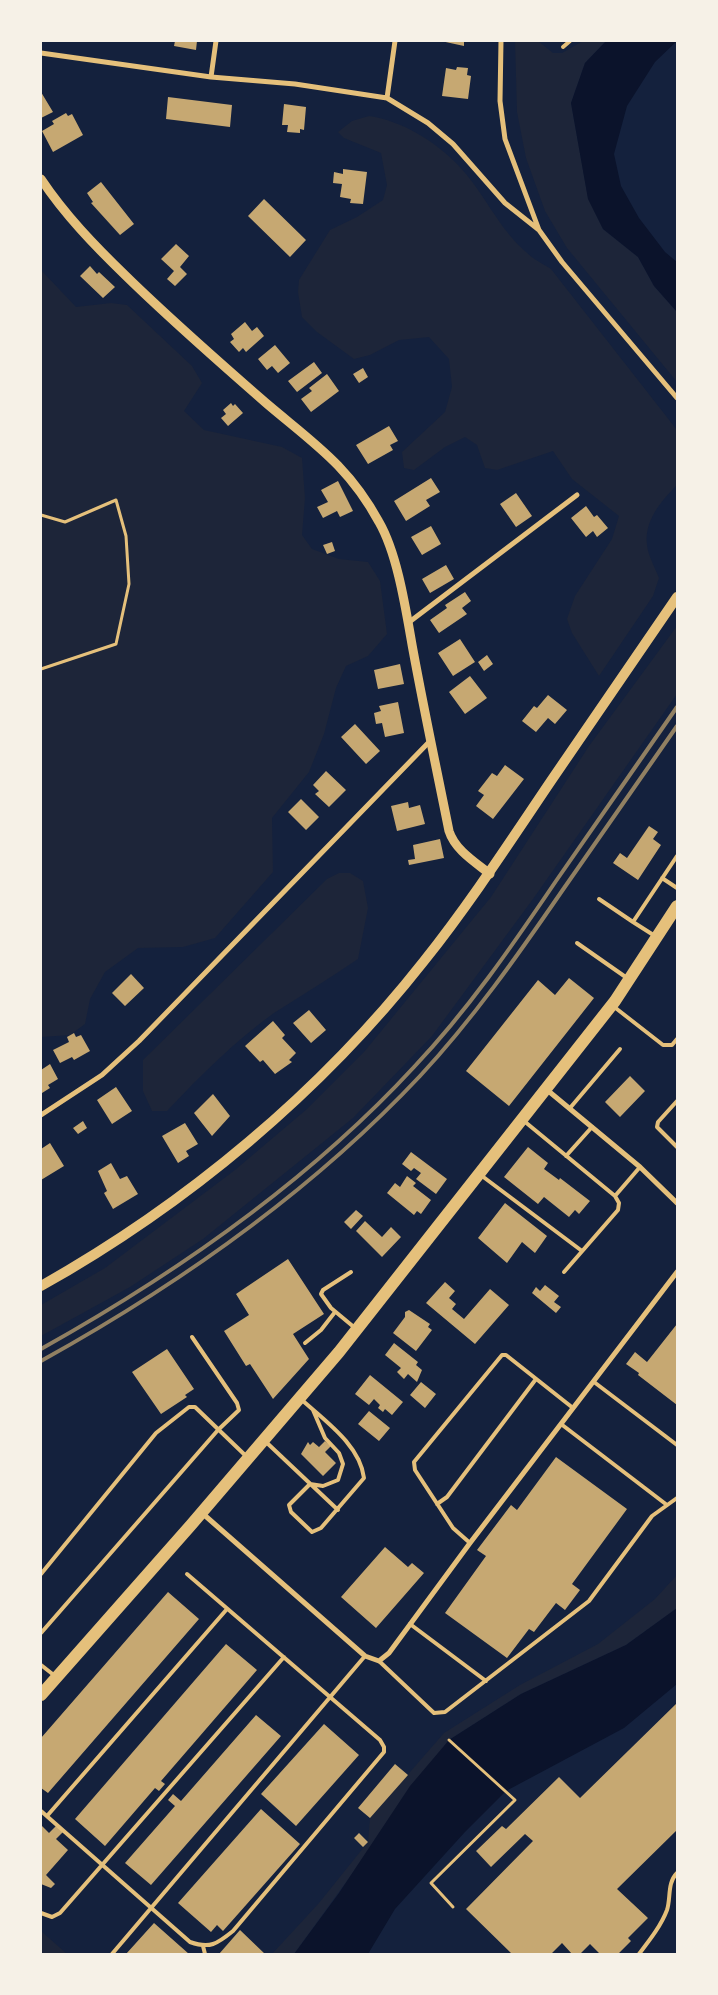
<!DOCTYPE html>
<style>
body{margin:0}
#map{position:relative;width:718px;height:1995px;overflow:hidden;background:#14213d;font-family:"DM Sans",sans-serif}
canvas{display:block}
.frame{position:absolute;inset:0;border:42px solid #f6f1e7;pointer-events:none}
</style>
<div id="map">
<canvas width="718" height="1995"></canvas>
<div class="frame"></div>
</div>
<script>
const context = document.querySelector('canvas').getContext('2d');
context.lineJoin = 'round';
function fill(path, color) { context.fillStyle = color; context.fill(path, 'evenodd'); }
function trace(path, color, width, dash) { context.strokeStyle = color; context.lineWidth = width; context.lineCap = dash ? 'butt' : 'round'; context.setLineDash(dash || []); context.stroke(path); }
const green = new Path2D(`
 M515,41H538L553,53H562L583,41H606L585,63L571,103L588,198L603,229L638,257L654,286L677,312V382L567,248L545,211L526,158L517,112Z
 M369,116C402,121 435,141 458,165C484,192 498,228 526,252C533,259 543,264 551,269L677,430V485C661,501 644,521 647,545C648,555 655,568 659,578L653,596L599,676L572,633L567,619L575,596L612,539L619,516L572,479L553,451L497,470L485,468L477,445L465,437L445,447L414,470L404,468L402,452L445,412L452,387L449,359L429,337L399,340L370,355L354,359L317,332L302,317L298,292L299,280L330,230L357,217L383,200L387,185L381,153L344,138L338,132L352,121Z
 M41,270L76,307L111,303L127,305L192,366L202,383L184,411L204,430L282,447L302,458L305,498L302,535L312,549L339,559L368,562L380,581L387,634L368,656L346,666L336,688L324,734L309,772L272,818L273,872L215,938L183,947L138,948L105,972L90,999L85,1024L70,1035L41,1037Z
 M677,626V694L533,899L432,1036L353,1118L203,1239L130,1287L41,1336V1305L105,1268L235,1170L307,1109L364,1052L491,897L589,746Z
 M339,873H350L363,881L368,908L358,959C330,978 302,995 274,1013C235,1041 200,1076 167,1111H152L143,1091V1060L327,879Z
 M677,1575V1608L626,1645L521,1694L449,1740L294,1954H272L319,1903L368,1842L370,1818L444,1733L520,1685L598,1644L655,1599Z
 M41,1931L67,1954H41Z`);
const water = new Path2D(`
 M606,41H677L655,62L627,106L614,154L621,186L639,218L665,252L677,262V312L654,286L638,257L603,229L588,199L571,103L585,63Z
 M677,1608V1684L624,1728L506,1791L465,1832L395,1909L368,1954H294L339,1893L410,1786L449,1740L521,1694L626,1645Z`);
const building = new Path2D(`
 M175,41H197L196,50L174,46Z
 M441,41H464V46Z
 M457,67L468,68L467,75L471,76L468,99L442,96L446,68L456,70Z
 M41,92L53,112L41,118Z
 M168,97L232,105L230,127L166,119Z
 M284,104L306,107L304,130L300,129V133L287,132L288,125H282Z
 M66,113L68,116L72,114L83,135L53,152L42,131L54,124L52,121Z
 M343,169L367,172L363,204L350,203L351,199L340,197L342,184L333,183L334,172L343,174Z
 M101,182L134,224L120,235L91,203L93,202L87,193Z
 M264,199L306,240L290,257L248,216Z
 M176,244L189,256L180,267L187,274L175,286L167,279L174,271L161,259Z
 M90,266L97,274L99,272L115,287L103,298L80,276Z
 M245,322L252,331L257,327L264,336L246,352L243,348L239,352L230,342L234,339L231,334Z
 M275,345L290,363L278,373L272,366L267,370L258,359Z
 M314,362L322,373L297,392L288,381Z
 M363,368L368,377L359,383L353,374Z
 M327,374L339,391L311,412L301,399L312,391L309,388Z
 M231,403L233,406L235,404L243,413L228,426L221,418L226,414L223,410Z
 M389,426L398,441L390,445L393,450L368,464L356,445Z
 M431,478L440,492L426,500L430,506L406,521L394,501Z
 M338,481L353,511L340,517L337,511L323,518L317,507L328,502L321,490Z
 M516,493L532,516L516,527L500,504Z
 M586,506L594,517L597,515L608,528L597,537L593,531L586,537L571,518Z
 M431,526L441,544L422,555L411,537Z
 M332,542L335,551L327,554L323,545Z
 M446,565L454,579L430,593L422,579Z
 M465,592L471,601L462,608L467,614L439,633L430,620L447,608L445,605Z
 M460,639L475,662L453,676L438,653Z
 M487,655L493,664L484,671L478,662Z
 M400,664L404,684L378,689L374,670Z
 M470,676L487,698L465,714L449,692Z
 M548,695L567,710L555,724L548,718L536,732L522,721L534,706L537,708Z
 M398,702L404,733L385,737L382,723L376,724L374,713L381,711L379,706Z
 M355,724L380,751L366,764L341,737Z
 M505,765L524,779L493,819L476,806L484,795L478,791L492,773L497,776Z
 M326,771L346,790L329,807L315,794L319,791L313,785Z
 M301,799L319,817L306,830L288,812Z
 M408,802L409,808L420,805L425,824L397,831L391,806Z
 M649,826L658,832L653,839L661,845L638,880L613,863L620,853L627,858Z
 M440,839L444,858L409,865L408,860L415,859L413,845Z
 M131,974L144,988L125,1006L112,993Z
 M569,978L594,998L509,1106L466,1071L538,980L555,995Z
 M309,1010L326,1030L311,1043L293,1023Z
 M273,1021L285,1035L282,1038L296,1053L289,1060L292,1062L275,1074L263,1060L260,1062L245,1046Z
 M74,1033L76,1037L81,1035L90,1051L74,1060L72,1057L60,1063L53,1050L69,1042L67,1037Z
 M50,1064L58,1079L48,1085L50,1088L42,1093L41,1070Z
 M630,1076L645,1091L620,1117L605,1102Z
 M116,1087L132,1111L112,1124L97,1100Z
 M213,1094L230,1116L212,1136L194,1113Z
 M83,1121L87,1128L78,1134L73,1128Z
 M185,1123L198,1144L186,1151L189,1156L178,1163L162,1136Z
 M50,1143L64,1166L41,1180V1149Z
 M528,1147L548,1163L544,1169L559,1180L560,1178L590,1201L579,1214L575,1210L569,1217L544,1197L538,1204L504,1177Z
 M411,1152L447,1179L436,1194L416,1179L421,1173L414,1168L411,1171L402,1164Z
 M111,1163L120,1179L127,1176L138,1194L113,1209L104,1193L107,1191L98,1171Z
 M407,1176L416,1183L413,1186L431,1200L421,1214L417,1211L414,1215L387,1193L395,1183L400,1187Z
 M505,1203L547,1236L535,1253L522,1242L507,1263L478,1238Z
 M356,1210L363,1216L351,1229L344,1222Z
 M365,1221L382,1237L391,1227L401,1237L382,1257L356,1231Z
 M288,1259L324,1314L293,1334L309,1359L273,1399L250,1364L246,1366L224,1331L249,1315L236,1294Z
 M445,1282L455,1291L449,1298L456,1304L452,1309L464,1319L490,1289L509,1305L475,1344L426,1303Z
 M545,1285L559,1296L554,1302L561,1307L556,1313L532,1293L536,1287L540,1291Z
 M409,1310L430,1324L428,1327L432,1330L416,1351L393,1333L405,1317V1312Z
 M677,1324V1405L638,1375L639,1373L626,1364L635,1352L647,1362Z
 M394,1343L418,1362L416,1365L422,1370L417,1382L408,1374L404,1379L397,1372L401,1368L385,1355Z
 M167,1349L194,1389L185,1395L187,1397L161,1414L132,1372Z
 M370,1375L403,1402L392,1415L385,1409L383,1412L378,1408L380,1405L374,1399L369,1405L355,1394Z
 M421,1382L436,1394L425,1408L410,1395Z
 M369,1411L390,1428L379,1441L358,1424Z
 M325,1441L331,1446L325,1452L336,1463L323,1476L301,1454L308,1442L310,1445L313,1442L319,1447Z
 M556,1457L627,1509L572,1584L580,1590L565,1610L556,1603L534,1632L529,1629L507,1658L445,1613L486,1556L477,1550L511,1505L517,1510Z
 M385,1547L408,1567L412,1563L424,1573L376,1628L341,1597Z
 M168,1592L199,1619L48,1793L41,1788V1738Z
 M226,1644L257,1670L161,1781L165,1784L159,1791L155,1788L105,1846L75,1819Z
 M677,1703V1830L617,1889L648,1918L628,1938L631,1941L618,1954H600L590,1944L580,1954H572L562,1943L551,1954H512L466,1909L533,1841L525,1834L491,1867L476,1851L502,1826L506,1829L559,1777L580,1798Z
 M256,1715L281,1736L151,1885L125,1863L175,1806L168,1800L173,1794L181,1801Z
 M324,1724L359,1755L296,1826L261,1794Z
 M395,1764L408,1775L370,1818L358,1808Z
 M261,1809L300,1844L223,1931L217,1925L211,1932L178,1903Z
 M41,1825L49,1833L57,1825L64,1831L56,1839L68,1850L46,1875L55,1884L51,1888L41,1884Z
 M359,1833L368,1842L363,1847L354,1838Z
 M154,1923L189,1954H126Z
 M240,1930L265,1954H219Z`);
const path = new Path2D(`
 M41,515L65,522L116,500L126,536L129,584L116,644L41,669
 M449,1740L515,1800L431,1883L453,1907`);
const service = new Path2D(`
 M563,47L570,41
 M662,878L677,888
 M599,899L633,922
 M655,936L633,922L677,856
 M577,943L627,978
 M613,1006L663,1045H672L677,1039
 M677,1101L658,1122L657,1127L677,1147
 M570,1108L620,1049
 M524,1121L615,1196L640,1167
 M566,1156L592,1127
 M482,1176L582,1251
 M351,1272L323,1290L321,1294L331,1308L355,1328
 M564,1272L618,1210L619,1203L615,1196
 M305,1343L321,1330L335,1312
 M594,1382L677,1445
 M302,1400C325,1421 360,1445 364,1478L321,1528L312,1532L291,1512L289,1505L310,1484L323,1486L338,1480L343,1464L339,1453L325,1438L313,1410
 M561,1424L667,1505
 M266,1442L338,1510
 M437,1504L447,1497L536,1379
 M470,1543L453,1528L415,1470L414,1462L502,1355H506L573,1408
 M41,1574L156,1433L189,1407H195L247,1457
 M410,1624L486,1681
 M41,1633L218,1430L239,1410L237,1403L192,1337
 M379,1661L434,1713L445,1712L589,1601L652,1516L677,1498
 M41,1665L55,1676
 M41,1811L190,1942C210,1949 217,1944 233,1931L384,1752V1747L380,1740L187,1574
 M47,1816L227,1609
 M41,1913L52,1917L60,1913L284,1657
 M203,1946L205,1954
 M112,1954L365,1656
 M639,1954C649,1941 661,1926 667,1910C671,1898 667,1883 677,1873`);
const minor = new Path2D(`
 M501,41L500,101L505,139L539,230L562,262L677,398
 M41,53L211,77L295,84L387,98L428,123L453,144L505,203L539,230
 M211,77L216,41
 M387,98L395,41
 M408,623L577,495
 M546,1089L640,1167L677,1203
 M41,1115L102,1075L139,1041L430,741
 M202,1513L365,1656L379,1661L389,1653L470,1543L677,1272`);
const tertiary = new Path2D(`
 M41,179C65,215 95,246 126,276C171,320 219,362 266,403C313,443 348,465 379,522C398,555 406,611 413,650C424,710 437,771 449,831C455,850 475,862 490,874`);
const secondary = new Path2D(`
 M41,1286C187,1204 321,1092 424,961C471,902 511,840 553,778C594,718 635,658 677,597`);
const trunk = new Path2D(`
 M41,1695L191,1525L339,1352L615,1001L677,906`);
const rail = new Path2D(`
 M41,1349C177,1273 308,1182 414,1067C468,1010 512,946 556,881C596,823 637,765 677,707
 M41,1361C180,1284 311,1192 420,1076C473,1019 518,955 562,891C600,836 639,781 677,726`);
fill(green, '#1d2539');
fill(water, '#0b132b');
fill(building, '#c6a872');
trace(path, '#e5c07b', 3);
trace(service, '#e5c07b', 4);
trace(minor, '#e5c07b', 5);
trace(tertiary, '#e5c07b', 9);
trace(secondary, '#e5c07b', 10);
trace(trunk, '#e5c07b', 12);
trace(rail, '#918062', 4);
</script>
